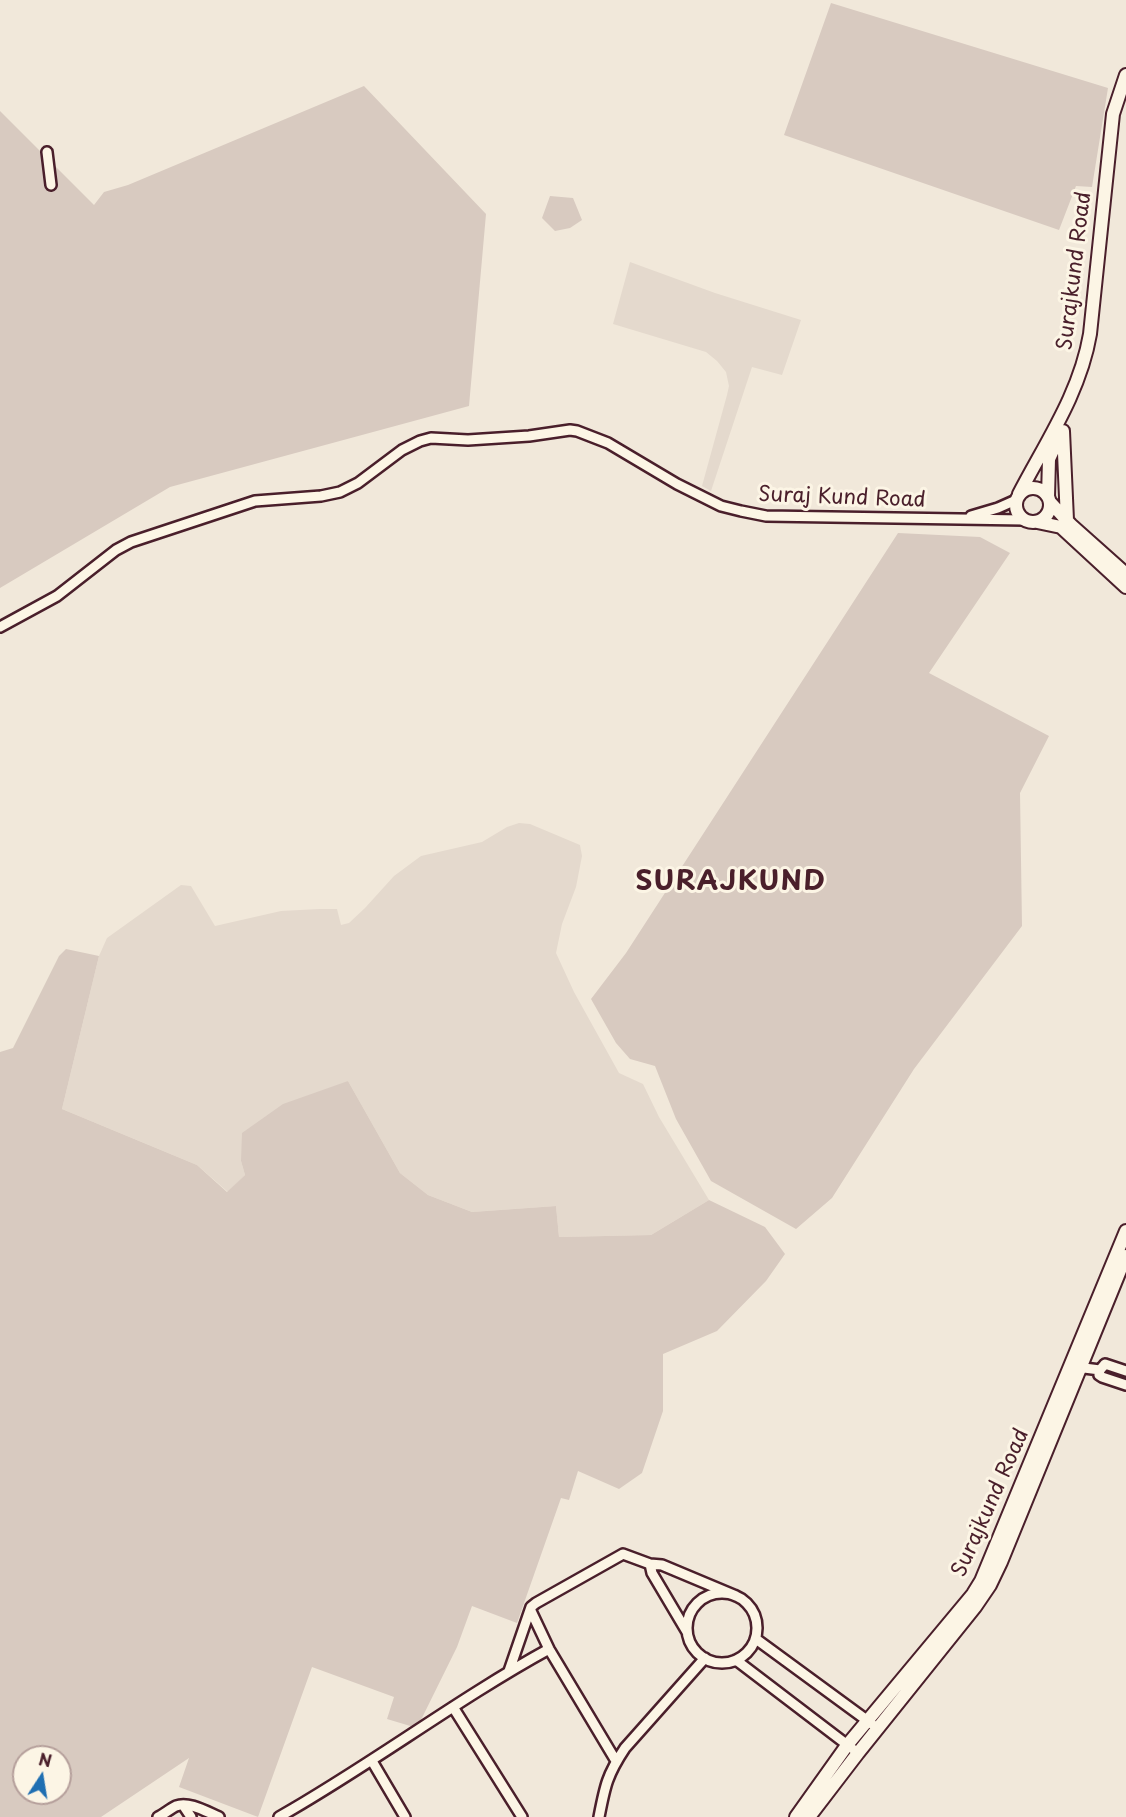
<!DOCTYPE html>
<style>
body{margin:0}
#map{position:relative;width:1126px;height:1817px;overflow:hidden;background:#f1e8da;font-family:"Playpen Sans",sans-serif}
canvas{display:block}
.north{position:absolute;left:12px;top:1745px;width:60px;height:60px;box-sizing:border-box;background:#fcf5e5;border:2px solid #b59f9b;border-radius:50%;rotate:12deg;font-size:16px;font-weight:700;line-height:24px;text-align:center;color:#4a1f2b}
.north::after{content:'';display:block;margin:auto;width:21px;height:27px;background:#1f6fb2;clip-path:polygon(50% 0,100% 100%,50% 72%,0 100%)}
</style>
<div id="map">
<canvas width="1126" height="1817"></canvas>
<div class="north">N</div>
</div>
<script>
const context = document.querySelector('canvas').getContext('2d');
context.lineJoin = 'round';
function fill(path, color) { context.fillStyle = color; context.fill(path, 'evenodd'); }
function trace(path, color, width, dash) { context.strokeStyle = color; context.lineWidth = width; context.lineCap = dash ? 'butt' : 'round'; context.setLineDash(dash || []); context.stroke(path); }
function label(font, color, halo, rows, align = 'center') {
  context.font = font + ' "Playpen Sans",sans-serif'; context.lineWidth = 6; context.setLineDash([]); context.textBaseline = 'middle'; context.strokeStyle = halo; context.fillStyle = color; for (const [text, x, y, turn = 0] of rows) {
    context.save(); context.translate(x, y); context.rotate((+turn || 0) * Math.PI / 180); context.textAlign = isNaN(turn) ? turn : align; if (halo) context.strokeText(text, 0, 0); context.fillText(text, 0, 0); context.restore();
  }
}
const built = new Path2D(`
 M630,262L715,293L801,320L782,375L752,367L711,491L702,486L727,395L729,386L726,372L717,361L706,352L613,324Z
 M519,823L530,824L580,845L582,856L576,887L562,924L556,953L574,992L619,1073L643,1084L659,1117L709,1200L651,1235L559,1237L556,1206L472,1212L428,1195L400,1173L348,1081L241,1161L245,1175L228,1192L197,1165L62,1109L99,956L107,938L181,885L191,886L215,926L281,911L320,909H337L341,925L349,923L365,908L394,876L421,856L482,842L507,827Z`);
const green = new Path2D(`
 M831,3L1108,88L1092,187L1076,186L1059,230L784,135Z
 M364,86L486,214L469,406L170,487L0,588V111L94,205L104,192L128,185Z
 M550,196L573,198L582,220L570,228L555,231L542,218Z
 M898,533L980,537L1010,553L929,673L1049,736L1020,793L1022,926L914,1069L832,1198L796,1229L711,1181L676,1119L655,1066L630,1059L616,1043L591,999L626,953Z
 M66,949L99,956L62,1109L197,1165L227,1192L245,1175L241,1161L242,1133L283,1104L348,1081L400,1173L428,1195L472,1212L556,1206L559,1237L651,1235L709,1200L765,1227L785,1254L766,1281L717,1331L663,1354V1411L642,1473L619,1489L578,1471L569,1500L561,1498L517,1623L472,1606L457,1647L417,1728L387,1719L394,1697L312,1667L258,1817L179,1787L189,1758L101,1817H0V1052L13,1048L59,956ZM24,1757H60V1793H24Z`);
const minor = new Path2D(`
 M47,152L51,185
 M971,516L998,508L1016,500
 M0,627L57,596L116,550L131,542L255,501L321,496L340,492L358,483L402,450L420,441L431,438L468,440L529,436L570,430L577,431L608,443L677,484L721,506L741,511L766,516L1024,520
 M1076,1367L1100,1370L1105,1364L1126,1371
 M1100,1370L1099,1375L1102,1377L1126,1385
 M650,1564L652,1573L687,1632
 M687 1628a35 35 0 1 1 70 0a35 35 0 1 1-70 0Z
 M756,1639L872,1724
 M736,1660L858,1753
 M509,1671L531,1607
 M453,1707L522,1817
 M372,1761L405,1817
 M616,1761L549,1649L531,1611V1607L536,1603L623,1554L650,1564L662,1565L736,1596
 M183,1805L191,1817
 M158,1817C164,1814 170,1809 176,1806C189,1801 207,1812 219,1817
 M279,1817C371,1765 456,1700 549,1649
 M599,1817C605,1786 607,1775 625,1748L705,1658`);
const major = new Path2D(`
 M1063,431L1067,520
 M1016 505a17 17 0 1 1 34 0a17 17 0 1 1-34 0Z
 M1019,494C1046,442 1080,393 1090,334L1113,114L1126,75
 M1048,497L1049,459L1060,435
 M1050,502L1071,525L1126,574
 M1037,522L1061,527L1126,587
 M796,1817L848,1744L973,1594L981,1581L1126,1231
 M809,1817L858,1753L975,1607L990,1585L1001,1562L1126,1256`);
const streetNames = [
 ["Surajkund Road",1075,271,-83],
 ["Suraj Kund Road",842,498,2],
 ["Surajkund Road",991,1503,-66]
];
const districtNames = [
 ["SURAJKUND",731,883]
];
fill(built, '#e4d9cd');
fill(green, '#d8cac0');
trace(minor, '#4a1f2b', 14);
trace(major, '#4a1f2b', 16);
trace(minor, '#fcf5e5', 9);
trace(major, '#fcf5e5', 12);
label('21px', '#4a1f2b', '#fcf5e5', streetNames);
context.letterSpacing = '1.5px';
label('bold 27px', '#4a1f2b', '#fcf5e5', districtNames);
context.letterSpacing = '0px';
</script>
